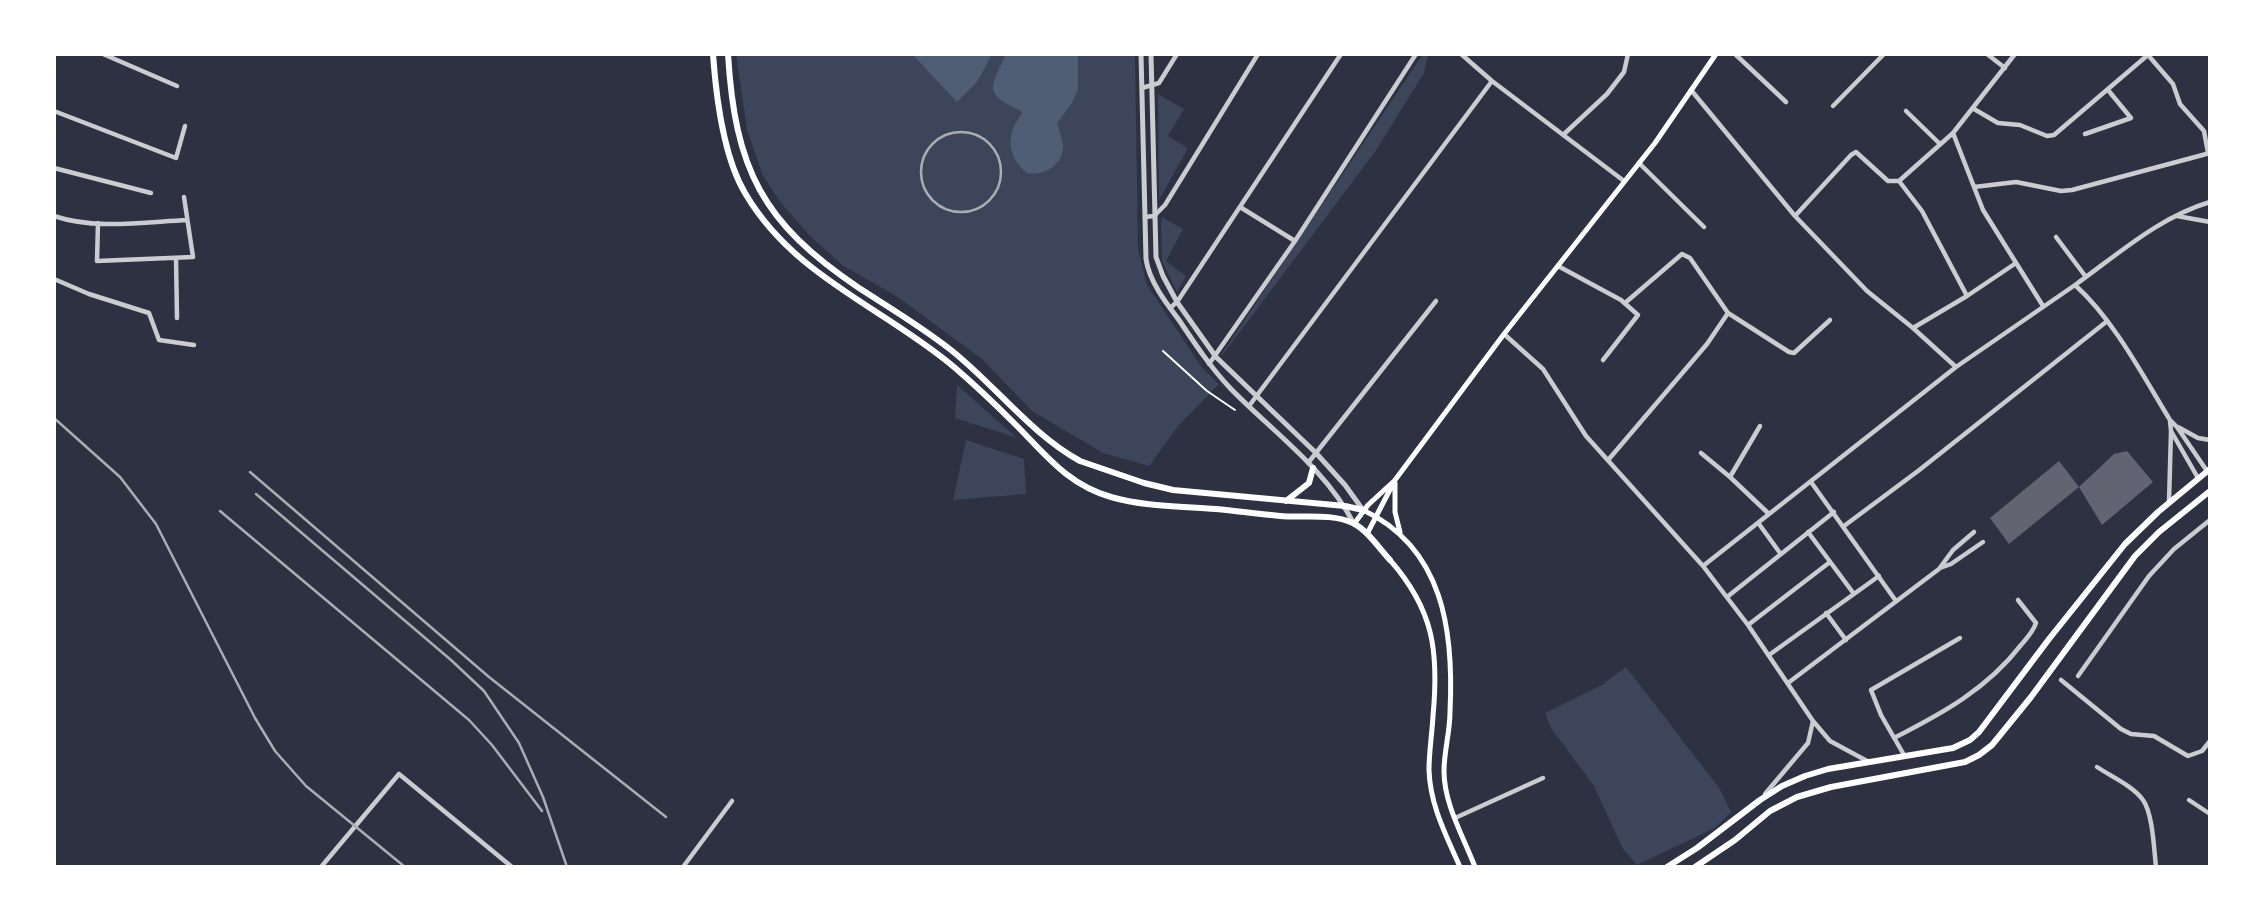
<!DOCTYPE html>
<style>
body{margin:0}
#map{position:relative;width:2264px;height:921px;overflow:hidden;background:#2d3142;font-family:Poppins,sans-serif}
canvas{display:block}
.frame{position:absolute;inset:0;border:56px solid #fff;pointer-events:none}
</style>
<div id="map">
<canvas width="2264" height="921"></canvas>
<div class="frame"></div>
</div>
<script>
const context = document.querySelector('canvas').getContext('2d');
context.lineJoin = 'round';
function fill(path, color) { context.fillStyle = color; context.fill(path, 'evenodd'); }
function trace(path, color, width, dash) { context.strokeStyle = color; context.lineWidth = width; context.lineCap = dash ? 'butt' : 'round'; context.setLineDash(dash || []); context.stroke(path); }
const green = new Path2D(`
 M736,54H1135L1138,249L1147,285L1203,369L1219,384L1179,425L1149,466L1103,453L1032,411L982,359L896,296L842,265L809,235L781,203L763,176L747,130Z
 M1423,54H1428L1424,73L1377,149L1221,357V355Z
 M1158,94L1184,109L1168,136L1188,148L1159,200Z
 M1162,217L1183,229L1166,261L1186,276L1177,292L1162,261L1161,222Z
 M957,385L1017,438L955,418Z
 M966,440L1024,459L1026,494L953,500Z
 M1626,667L1720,789L1731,812L1715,828L1637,865L1623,849L1594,786L1551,728L1545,713L1602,685Z`);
const water = new Path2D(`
 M912,54H992L977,82L957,102Z
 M1006,54H1078V89L1072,103L1057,123C1059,130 1062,137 1063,145C1064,164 1044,177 1027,173C1006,156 1006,133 1022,114L1021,111C983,93 990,89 1006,54Z`);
const building = new Path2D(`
 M2127,451L2153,482L2102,525L2079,487L2114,454Z
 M2059,461L2079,487L2009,544L1990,518Z`);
const path = new Path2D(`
 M1163,351L1207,391L1235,410`);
const minor = new Path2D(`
 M103,54L177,86
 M1461,54L1492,81L1624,181
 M1735,54L1786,102
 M1987,54L2005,68
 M2148,55L2173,84L2180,104L2204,131L2208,153
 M1142,88L1159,83L1177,54
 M1691,90L1795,216L1867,291L1913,328L1956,367L2075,285C2114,320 2143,376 2170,420L2177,427L2207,471
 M1833,106L1884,54
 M1974,109L1998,123L2020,125L2047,136L2054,135L2149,54
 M54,111L176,158L185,126
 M1906,111L1940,144
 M1953,133L1983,210L2043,306
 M2085,134L2131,118L2108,90
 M1563,135L1607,94L1624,72L1628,54
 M1639,163L1704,227
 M54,168L151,193
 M1899,181L1953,133L2015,54
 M1974,187L2016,182L2061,191L2072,190L2210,153
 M1240,207L1295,241
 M54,216C95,230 145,222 187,220
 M1795,216L1851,155L1856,152L1888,181H1899L1922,211L1967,296
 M2177,216L2210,222
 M1145,217L1154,216L1165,205L1258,54
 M98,223L97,261L193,257L184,197
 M2056,237L2086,277
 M176,258L177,318
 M1558,266L1621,300L1638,315L1603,360
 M54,279L89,294L149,313L159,340L194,345
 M2075,285C2117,255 2159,217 2210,202
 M1170,308L1177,302L1341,54
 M1728,313L1789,352L1794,353L1830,320
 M1913,328L1967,296L2016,263
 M1504,334L1543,369L1586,436L1703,566
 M1209,364L1295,241L1416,54
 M1249,406L1492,81
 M2170,421L2171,431L2198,478
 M2178,427L2198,438L2210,440
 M1701,453L1730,477L1769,514
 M1609,459L1707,344L1728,313L1690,258L1682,254L1625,303
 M1308,463L1436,301
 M1730,477L1760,426
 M1811,482L1896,601
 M2169,502L2171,431
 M1759,524L1780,553
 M1844,526L1918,471L2106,322
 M1808,532L1854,594
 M1940,568L1951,564L1983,542
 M1727,597L1834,512
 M1826,613L1846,640
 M1748,625L1830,562
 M1769,655L1879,576
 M2078,676L2149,576L2174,549L2210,520
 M2061,680L2121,729L2131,734L2154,736L2188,756L2202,751L2210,741
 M1788,683L1939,569L1953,550L1974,532
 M1894,738C1943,713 1987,689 2021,645C2027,638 2033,632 2036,623L2018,600
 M1904,755L1881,715L1871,690L1960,638
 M1869,762L1830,741L1813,721L1748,625L1703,566L1956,367
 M2097,767C2112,777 2133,786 2143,800C2153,814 2154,850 2156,867
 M1765,794L1808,743L1813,721
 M2189,800L2210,814
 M1455,818L1543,778
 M321,867L399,774L512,867
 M683,867L732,801`);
const tertiary = new Path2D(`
 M1141,54L1146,259C1149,281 1166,303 1179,320C1195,344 1211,368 1231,389C1273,432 1326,469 1354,524
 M1151,54L1156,257L1163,276L1177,302L1216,357L1316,453L1345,485L1363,510`);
const secondary = new Path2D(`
 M1395,483V512L1400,532
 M1363,510C1444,548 1454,632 1450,712C1450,732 1444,751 1444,771C1444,804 1463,836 1475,867
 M1354,524L1368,505L1393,482
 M1367,534L1395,480L1504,334L1655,143L1716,54
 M1390,560C1434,610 1439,652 1433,716C1432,734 1429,752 1429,770C1430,805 1446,835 1460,867`);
const primary = new Path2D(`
 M713,54C716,96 723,156 745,193C794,277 883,307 954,367C975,385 996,405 1016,425C1046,455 1068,485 1111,497C1145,507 1182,506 1216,509C1237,511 1258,514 1280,516C1303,518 1331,513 1353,523C1367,530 1379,548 1390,560
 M728,54C735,169 762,223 859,288C890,308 922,327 951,350C995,385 1031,434 1080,461L1144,483L1173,490L1345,506L1363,510
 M1286,501L1309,483L1313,468
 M1667,867L1697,848L1760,800L1782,786L1805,776L1828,769L1953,748L1970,740L1979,732L2049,639L2125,544L2158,512L2210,469
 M1695,867L1735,840L1770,811L1797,797L1831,787L1965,762L1979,755L1992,745L2031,697L2135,556L2159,532L2210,491`);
const rail = new Path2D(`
 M921 172a40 40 0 1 1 80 0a40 40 0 1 1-80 0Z
 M54,418L120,477L156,524L255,718L275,751L306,786L405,867
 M250,472L489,677L666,817
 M256,494L451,660L484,691L519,743L543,797L567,867
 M220,511L469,720L492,745L542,811`);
fill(green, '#3c4559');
fill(water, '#4f5d75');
fill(building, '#626471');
trace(path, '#fff', 2);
trace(minor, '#caccd0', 4.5);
trace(tertiary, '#caccd0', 5);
trace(secondary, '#fff', 5);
trace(primary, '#fff', 6);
trace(rail, '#abadb3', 2.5);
</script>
